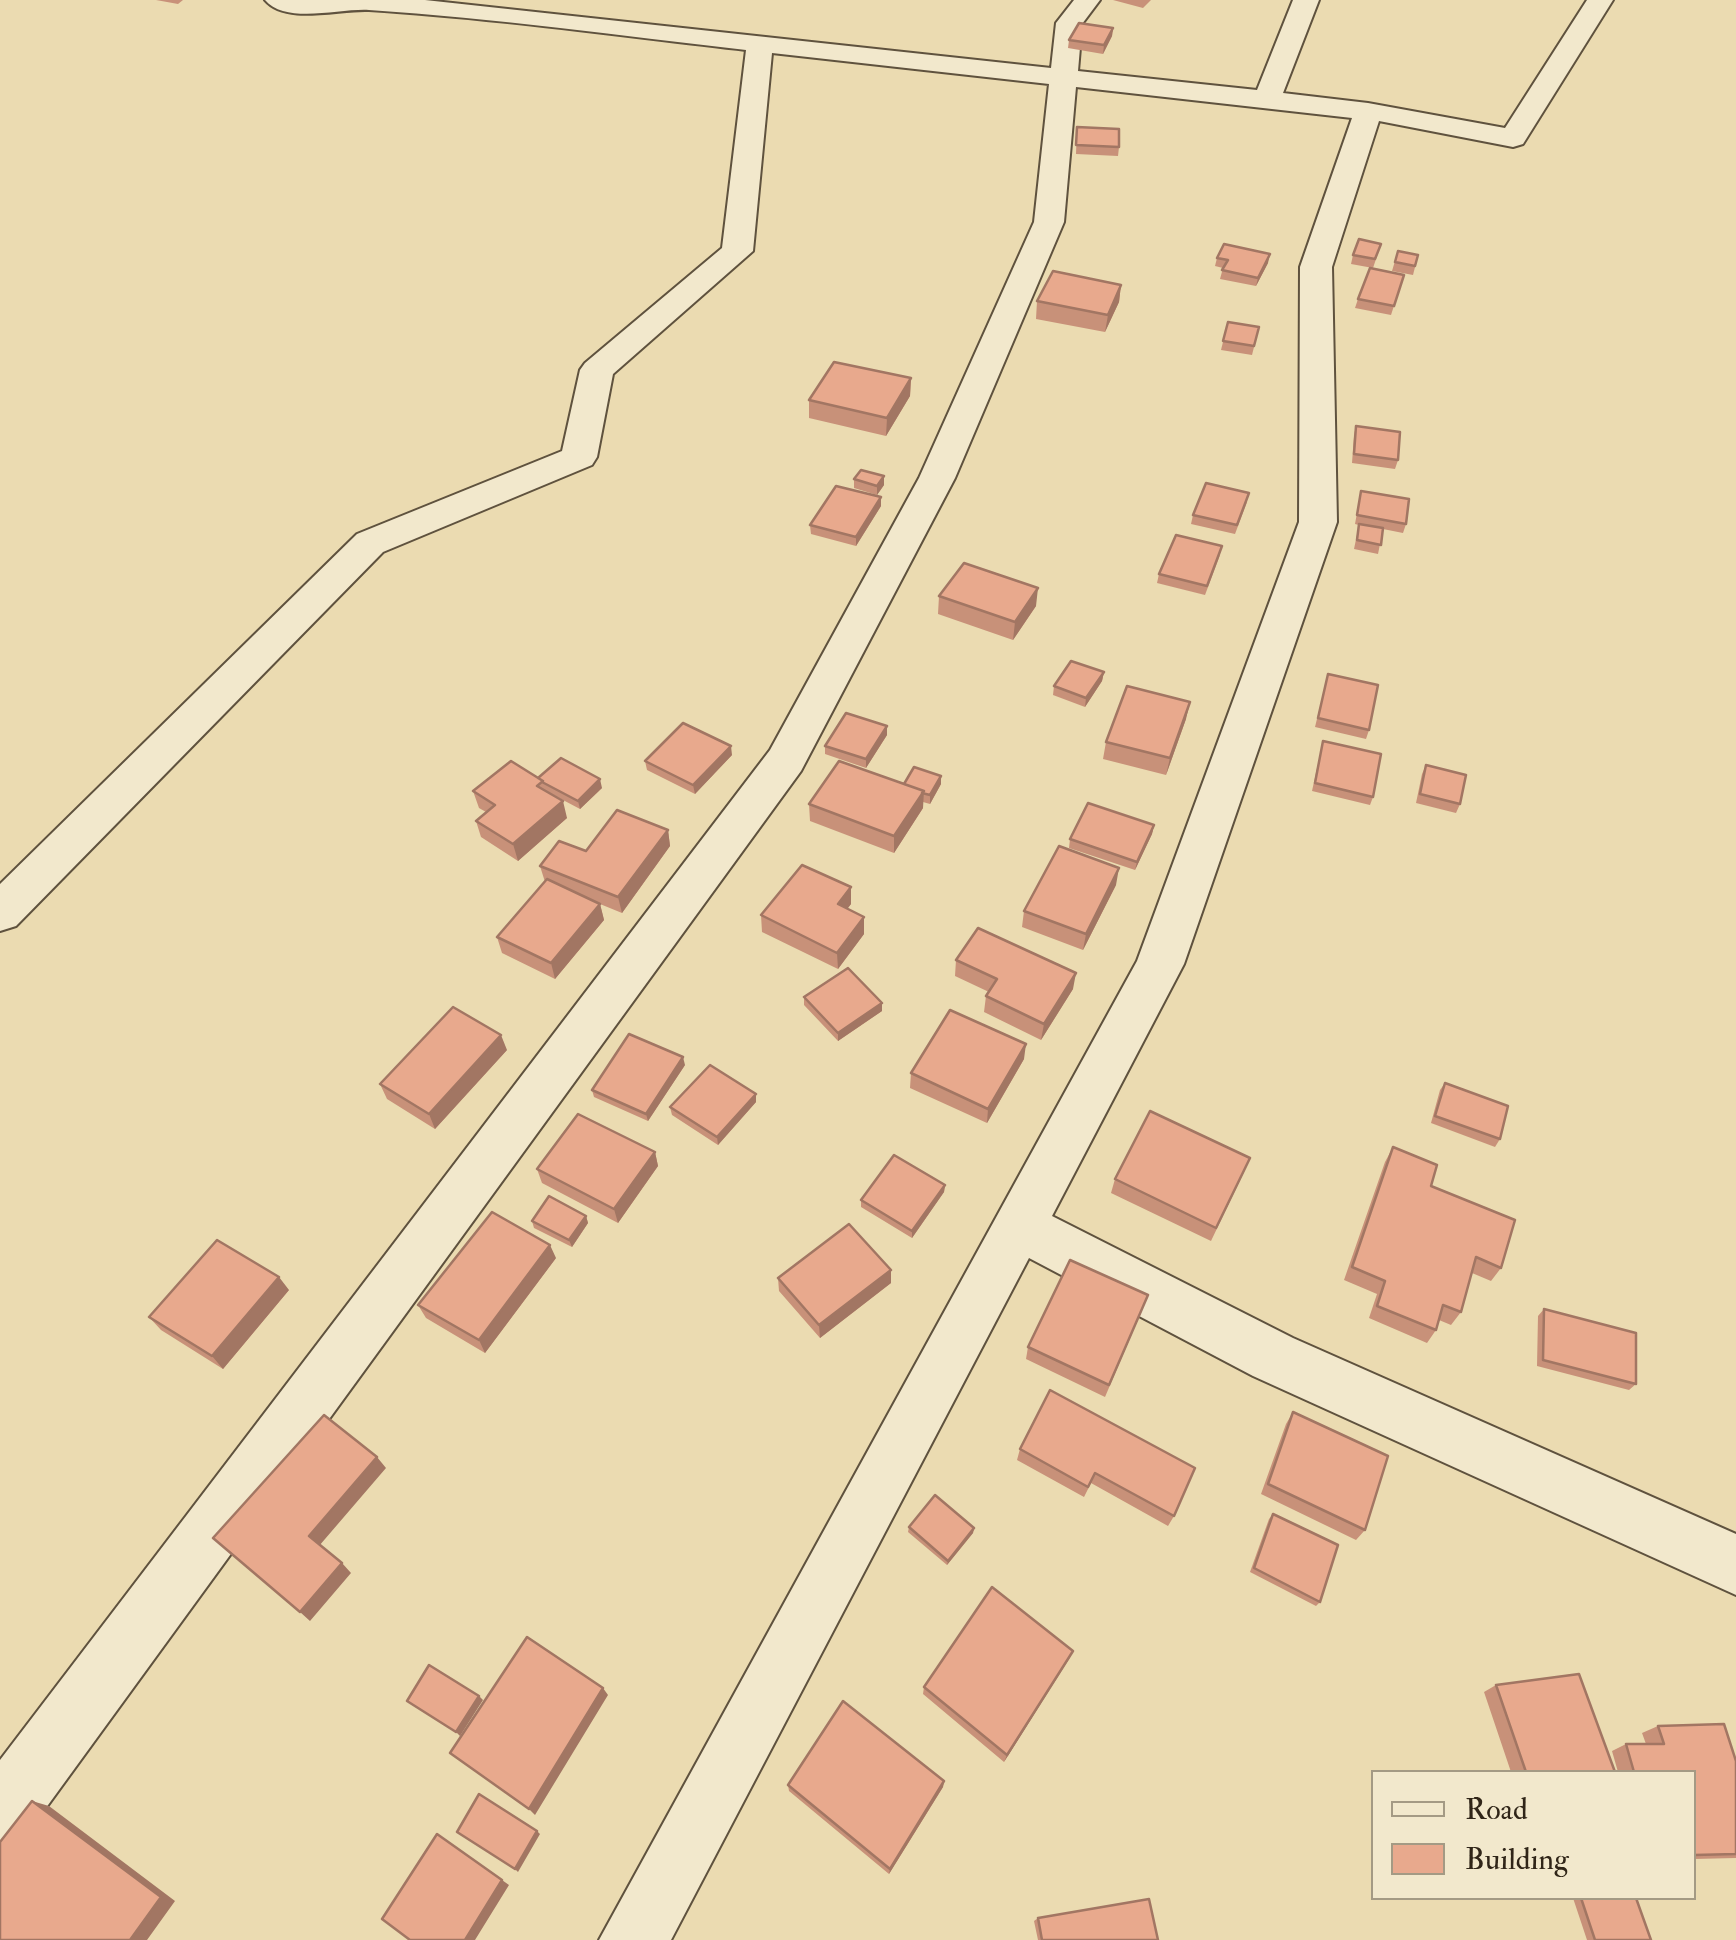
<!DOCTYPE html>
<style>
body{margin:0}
#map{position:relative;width:1736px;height:1940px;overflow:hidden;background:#ebdbb1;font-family:"IM FELL Double Pica",serif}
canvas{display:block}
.legend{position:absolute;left:1371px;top:1770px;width:325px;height:130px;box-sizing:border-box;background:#f2e8cc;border:2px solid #a49a84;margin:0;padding:12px 18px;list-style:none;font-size:30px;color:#302518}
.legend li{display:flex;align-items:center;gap:20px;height:50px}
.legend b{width:50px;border:2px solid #a49a84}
</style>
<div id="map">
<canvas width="1736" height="1940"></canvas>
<ul class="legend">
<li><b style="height:12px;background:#f2e8cc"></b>Road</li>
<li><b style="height:28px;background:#e8a98d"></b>Building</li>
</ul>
</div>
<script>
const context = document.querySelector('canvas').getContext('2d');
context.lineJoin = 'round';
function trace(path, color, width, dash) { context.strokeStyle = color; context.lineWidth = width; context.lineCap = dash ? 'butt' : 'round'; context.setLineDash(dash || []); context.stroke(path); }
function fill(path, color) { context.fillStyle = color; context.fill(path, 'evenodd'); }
const minor = new Path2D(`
 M265,0H425L1051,68L1056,23L1074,0H1100L1082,24L1078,71L1257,90L1293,0H1319L1283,93L1368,103L1505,128L1587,0H1613L1523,144L1513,147L1379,121L1332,267L1337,522L1184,964L1052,1216L1293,1338L1736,1534V1595L1253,1376L1029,1258L671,1940H599L1137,961L1299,522L1300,267L1352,118L1076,87L1064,222L955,478L801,771L24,1838L0,1847V1760L770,750L919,478L1034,222L1049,84L772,53L753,251L613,374L597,457L592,465L383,552L16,926L0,931V884L357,534L562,451L580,370L585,363L722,248L746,50C621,36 495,18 369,10C341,8 286,25 265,0Z`);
const wall = new Path2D(`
 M156,0H183L178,4Z
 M1113,0H1151L1143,8Z
 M1113,28L1112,36L1103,54L1068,48L1069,40Z
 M1077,127L1119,147L1118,156L1076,154Z
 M1381,244L1373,268L1351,264L1353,255Z
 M1398,251L1418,255L1413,275L1392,271Z
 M1217,258L1268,263L1256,286L1220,279L1223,268L1215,266Z
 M1404,275L1391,315L1355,308L1358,299Z
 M1121,285L1119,302L1105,332L1036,319L1037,301Z
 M1228,322L1259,327L1252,355L1221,350Z
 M911,378L910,396L886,436L809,418V400Z
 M1356,426L1398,460L1395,469L1352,463L1354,435Z
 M854,479L884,485L877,495L854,488Z
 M1361,491L1406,524L1403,533L1383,529L1378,554L1354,549L1359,525L1355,524Z
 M881,497V506L856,546L811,534L810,525Z
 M1247,502L1235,534L1191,524L1193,515Z
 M1220,555L1205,595L1157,583L1159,574Z
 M939,596L1036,606L1013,640L938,614Z
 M1104,672L1102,681L1085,707L1053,695L1054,686Z
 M1328,674L1369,730L1366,739L1315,727Z
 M1186,719L1166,775L1103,759L1106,742Z
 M887,726V735L866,768L825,754V746Z
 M1323,741L1373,797L1370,805L1312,791Z
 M732,755L695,794L647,770L645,761Z
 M1426,765L1460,804L1456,813L1416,803L1422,774Z
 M538,778L602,788L580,809L546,791L567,818L518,861L481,837L476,821L486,812L479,808L473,791Z
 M904,784H941L930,804L923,802V808L894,853L810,821L809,804Z
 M1154,825L1152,834L1135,870L1069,848L1070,839Z
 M668,830L670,846L622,913L600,904L604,920L555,979L502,953L497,937L545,882L540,866L586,851Z
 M1116,885L1083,950L1022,927L1024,911Z
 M851,887V904L847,909L864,934L838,969L762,932L761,915Z
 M956,960L1073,989L1041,1040L984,1012L986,996L989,992L955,976Z
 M804,997L882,1003V1011L838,1041L804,1005Z
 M507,1050L435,1129L387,1099L380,1084Z
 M1024,1059L987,1123L910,1088L911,1073Z
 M685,1065L648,1121L594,1097L592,1090Z
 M1445,1083L1500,1139L1495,1147L1431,1123L1440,1090Z
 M756,1094V1102L718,1145L672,1115L670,1107Z
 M1393,1147L1431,1186L1501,1268L1491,1281L1472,1273L1461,1312L1451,1325L1439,1320L1436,1330L1427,1343L1369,1318L1377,1294L1344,1280L1385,1162Z
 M655,1152L658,1166L618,1223L542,1183L537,1169Z
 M1244,1172L1211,1241L1111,1193L1115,1179Z
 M945,1185L944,1192L912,1238L861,1207V1200Z
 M586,1216L588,1223L572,1247L534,1228L532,1221Z
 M556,1258L485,1353L426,1318L418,1305Z
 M891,1270V1283L820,1338L779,1291L778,1278Z
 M289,1290L223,1369L161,1330L149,1317Z
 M1143,1308L1105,1397L1026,1359L1028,1347Z
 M1544,1309L1636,1384L1629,1390L1537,1366L1538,1316Z
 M1050,1390L1174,1516L1168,1526L1091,1483L1084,1497L1017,1460L1020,1449Z
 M1293,1412L1365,1530L1356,1540L1261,1494L1286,1424Z
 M1273,1514L1320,1602L1316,1606L1250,1572L1269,1519Z
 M909,1527L974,1528L973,1533L947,1565L908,1532Z
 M1073,1651L1004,1762L923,1694L924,1687Z
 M1496,1685L1615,1772H1511L1484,1692Z
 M1658,1726L1736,1761V1858L1694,1859V1772H1618L1612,1751L1626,1744H1646L1642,1733Z
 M944,1781L943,1787L889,1874L789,1791L788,1785Z
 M1573,1898H1636L1651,1940H1587Z
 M1038,1918L1158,1940H1038L1034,1921Z`);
const shadedWall = new Path2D(`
 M1113,28L1112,36L1103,54L1104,45Z
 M1270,254L1268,263L1256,286L1258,278Z
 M1121,285L1119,302L1105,332L1108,315Z
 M911,378L910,396L886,436L887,418Z
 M884,476V485L877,495V486Z
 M881,497V506L856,546V537Z
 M1038,588L1036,606L1013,640L1015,622Z
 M1104,672L1102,681L1085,707L1086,698Z
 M1190,702L1186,719L1166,775L1170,758Z
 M887,726V735L866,768V759Z
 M731,746L732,755L695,794L693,785Z
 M941,776V784L930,804V795Z
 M600,779L602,788L580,809L578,801Z
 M924,791L923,808L894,853V836Z
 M563,801L567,818L518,861L513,844Z
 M1154,825L1152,834L1135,870L1137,862Z
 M668,830L670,846L622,913L618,897Z
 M1119,868L1116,885L1083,950L1086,934Z
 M851,887V904L838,921V904Z
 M600,904L604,920L555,979L551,963Z
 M864,917V934L838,969L837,953Z
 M1076,973L1073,989L1041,1040L1044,1024Z
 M882,1003V1011L838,1041V1033Z
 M501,1035L507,1050L435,1129L429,1114Z
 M1026,1044L1024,1059L987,1123L988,1109Z
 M683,1057L685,1065L648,1121L646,1114Z
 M756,1094V1102L718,1145L717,1137Z
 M655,1152L658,1166L618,1223L614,1209Z
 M945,1185L944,1192L912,1238V1231Z
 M586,1216L588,1223L572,1247L569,1240Z
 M550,1245L556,1258L485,1353L479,1340Z
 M891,1270V1283L820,1338L819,1325Z
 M279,1277L289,1290L223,1369L212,1356Z
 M377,1457L386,1468L319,1546L309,1536Z
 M974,1528L973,1533L947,1565L948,1561Z
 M342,1563L351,1573L310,1621L300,1612Z
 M1073,1651L1069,1659L1004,1762L1007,1755Z
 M603,1688L608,1695L535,1815L529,1809Z
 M479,1696L483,1700L460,1736L456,1732Z
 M944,1781L943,1787L889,1874L890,1869Z
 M32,1801L49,1806L175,1901L147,1940H130Z
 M537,1831L540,1834L518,1872L515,1869Z
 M437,1834L509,1885L475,1940H465Z`);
const building = new Path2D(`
 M1079,23L1113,28L1104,45L1069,40Z
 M1077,127L1119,129V147L1076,145Z
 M1359,239L1381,244L1375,259L1353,255Z
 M1224,244L1270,254L1258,278L1222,270L1228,260L1217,258Z
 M1398,251L1418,255L1415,266L1395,262Z
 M1370,268L1404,275L1394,306L1358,299Z
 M1053,271L1121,285L1108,315L1037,301Z
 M1228,322L1259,327L1254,346L1223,341Z
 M834,362L911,378L887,418L809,400Z
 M1356,426L1400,432L1398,460L1354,454Z
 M861,470L884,476L877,486L854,479Z
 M1206,483L1249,493L1237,525L1193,515Z
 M836,486L881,497L856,537L810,525Z
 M1361,491L1409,499L1406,524L1357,515Z
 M1359,524L1383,528L1381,545L1357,540Z
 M1176,535L1222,546L1207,586L1159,574Z
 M964,563L1038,588L1015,622L939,596Z
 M1071,661L1104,672L1086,698L1054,686Z
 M1328,674L1378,685L1369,730L1318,718Z
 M1127,686L1190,702L1170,758L1106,742Z
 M846,713L887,726L866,759L825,746Z
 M683,723L731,746L693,785L645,761Z
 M1323,741L1381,754L1373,797L1315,783Z
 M561,758L600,779L578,801L542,782L543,781L538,778Z
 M511,761L543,781L537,786L563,801L513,844L476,821L495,805L473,791Z
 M839,761L924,791L894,836L809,804Z
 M1426,765L1466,775L1460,804L1420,794Z
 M914,767L941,776L930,795L922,793L924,791L904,784Z
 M1088,803L1154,825L1137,862L1070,839Z
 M617,810L668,830L618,897L540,866L559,841L586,851Z
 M1059,846L1119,868L1086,934L1024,911Z
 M802,865L851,887L838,904L864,917L837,953L761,915Z
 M547,879L600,904L551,963L497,937Z
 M978,928L1076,973L1044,1024L986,996L997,979L956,960Z
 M848,968L882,1003L838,1033L804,997Z
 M453,1007L501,1035L429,1114L380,1084Z
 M950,1010L1026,1044L988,1109L911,1073Z
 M629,1034L683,1057L646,1114L592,1090Z
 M710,1065L756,1094L717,1137L670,1107Z
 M1445,1083L1508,1106L1500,1139L1435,1116Z
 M1150,1111L1250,1158L1216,1228L1115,1179Z
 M578,1114L655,1152L614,1209L537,1169Z
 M1393,1147L1437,1165L1431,1186L1515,1220L1501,1268L1476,1257L1461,1312L1443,1305L1436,1330L1377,1306L1385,1281L1352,1267Z
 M894,1155L945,1185L912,1231L861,1200Z
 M549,1196L586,1216L569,1240L532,1221Z
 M492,1212L550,1245L479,1340L418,1305Z
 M849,1224L891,1270L819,1325L778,1278Z
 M217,1240L279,1277L212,1356L149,1317Z
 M1070,1260L1148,1295L1109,1385L1028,1347Z
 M1544,1309L1636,1333V1384L1543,1360Z
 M1050,1390L1195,1468L1174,1516L1095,1473L1088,1487L1020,1449Z
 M1293,1412L1388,1456L1365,1530L1268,1484Z
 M324,1415L377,1457L309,1536L342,1563L300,1612L213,1538Z
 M935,1495L974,1528L948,1561L909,1527Z
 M1273,1514L1338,1545L1320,1602L1254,1568Z
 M992,1587L1073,1651L1007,1755L924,1687Z
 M527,1637L603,1688L529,1809L450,1753Z
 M429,1665L479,1696L456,1732L407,1701Z
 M1579,1674L1615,1772H1526L1496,1685Z
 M843,1701L944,1781L890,1869L788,1785Z
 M1724,1724L1736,1761V1854L1694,1855V1772H1634L1626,1744H1664L1658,1726Z
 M479,1794L537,1831L515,1869L457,1832Z
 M32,1801L161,1897L130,1940H0V1842Z
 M437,1834L502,1880L465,1940H410L382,1919Z
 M1581,1898H1636L1651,1940H1595Z
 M1149,1899L1158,1940H1042L1038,1918Z`);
trace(minor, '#5f523e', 4);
fill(minor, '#f2e8cc');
fill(wall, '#c89179');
fill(shadedWall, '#a27663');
fill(building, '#e8a98d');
trace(building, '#a27663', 2.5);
</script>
